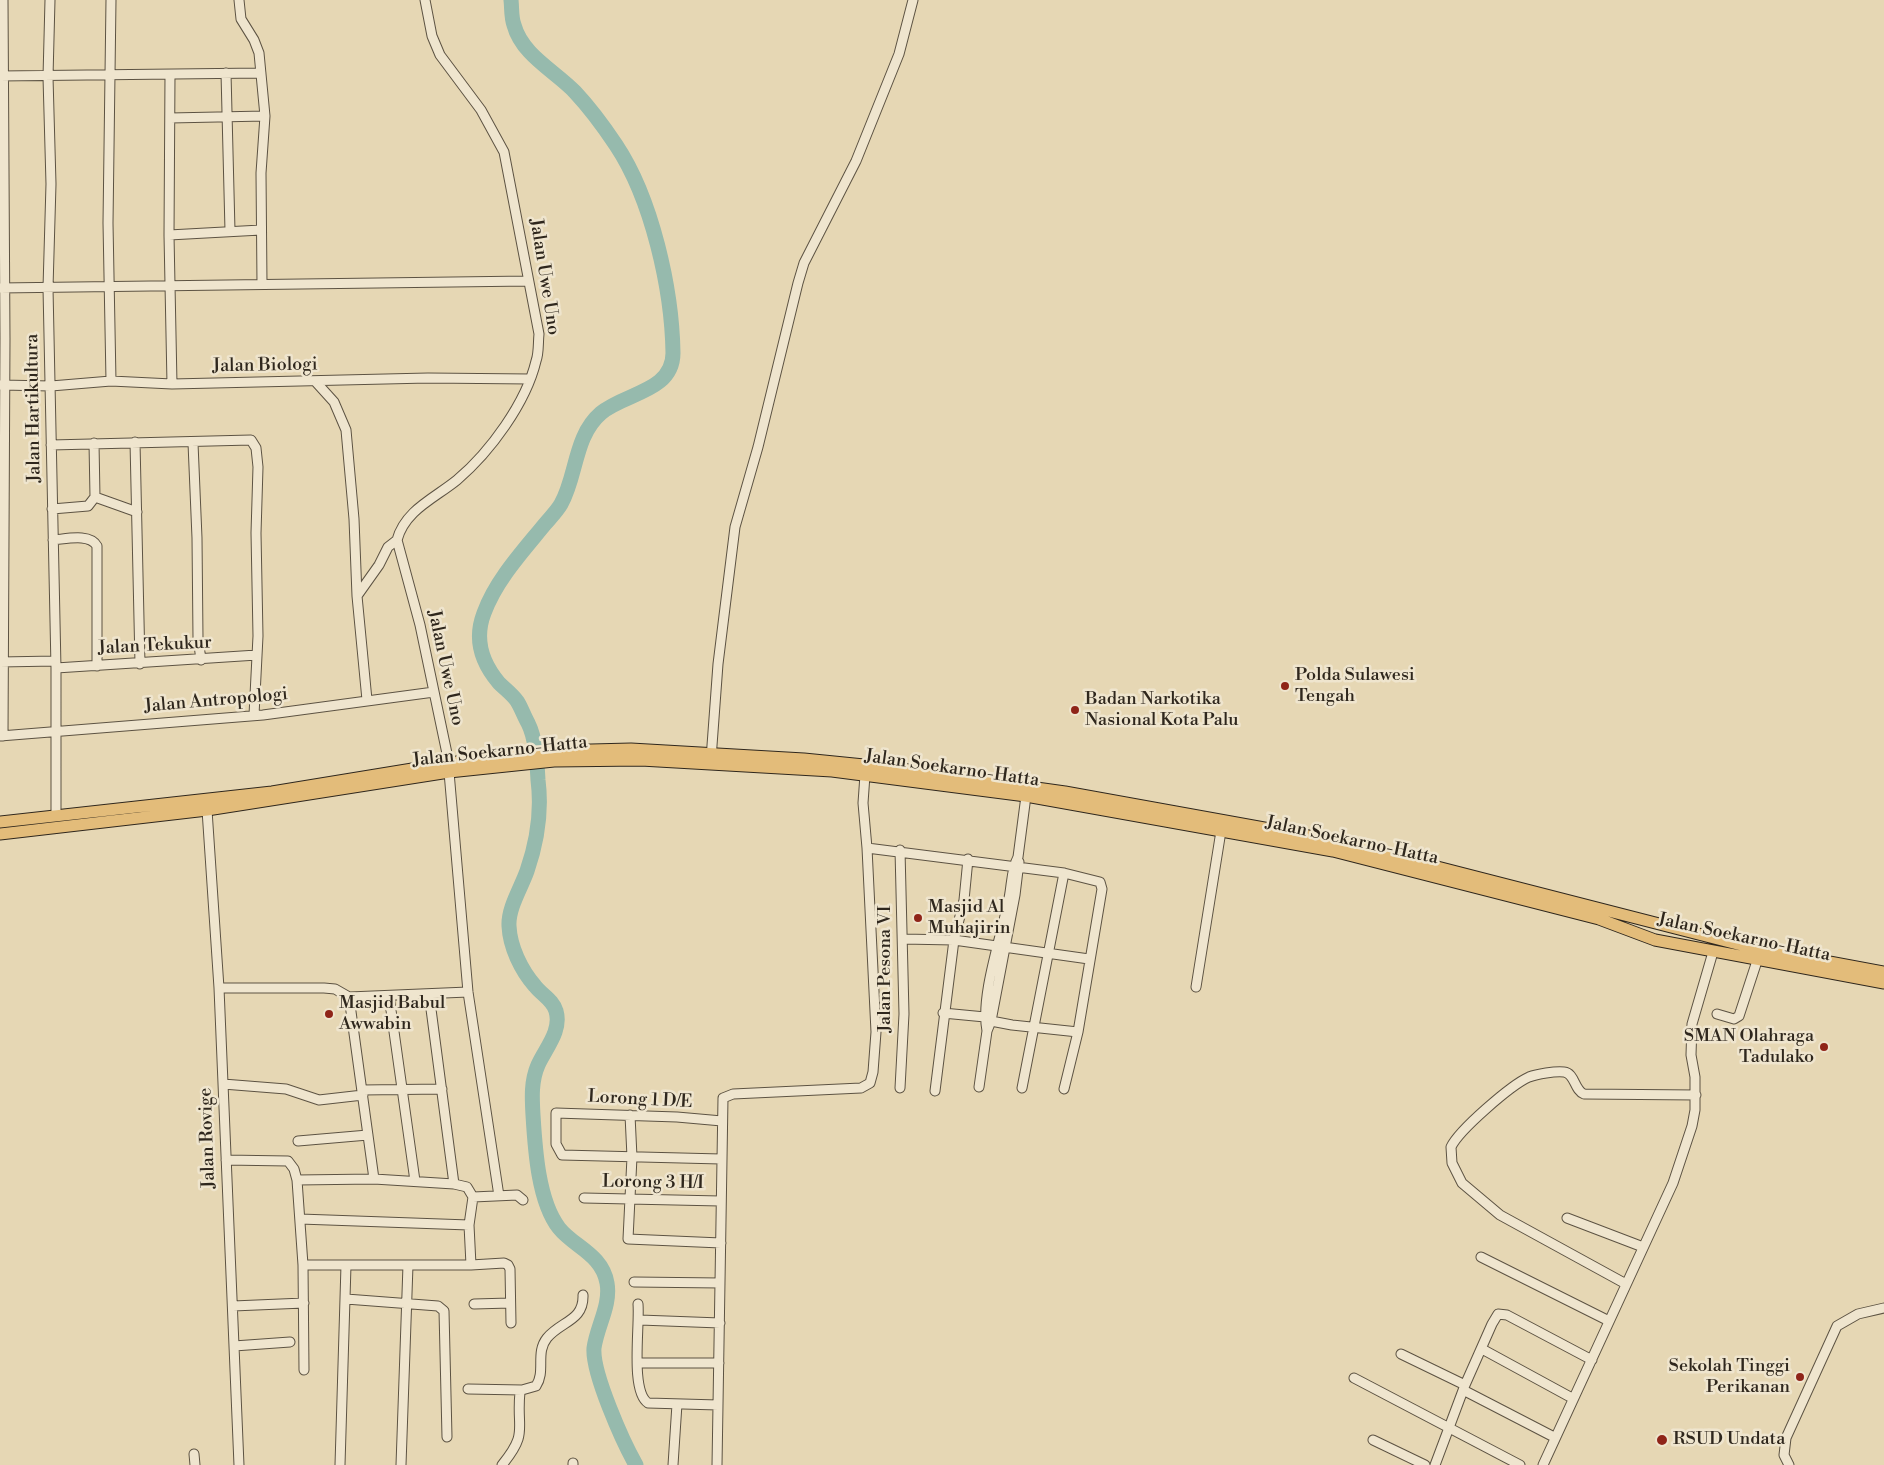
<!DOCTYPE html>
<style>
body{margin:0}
canvas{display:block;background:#e6d7b4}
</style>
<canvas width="1884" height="1465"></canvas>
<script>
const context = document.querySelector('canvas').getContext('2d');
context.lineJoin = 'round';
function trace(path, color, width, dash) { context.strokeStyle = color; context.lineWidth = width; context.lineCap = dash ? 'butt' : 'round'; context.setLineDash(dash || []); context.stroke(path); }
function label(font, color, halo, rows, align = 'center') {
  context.font = font + ' "Libre Bodoni",serif'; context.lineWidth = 5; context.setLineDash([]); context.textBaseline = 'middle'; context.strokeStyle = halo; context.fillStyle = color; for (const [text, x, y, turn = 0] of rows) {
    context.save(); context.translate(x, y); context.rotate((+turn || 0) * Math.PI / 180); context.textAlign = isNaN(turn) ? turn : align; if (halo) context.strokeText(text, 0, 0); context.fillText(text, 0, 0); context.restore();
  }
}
const river = new Path2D(`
 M511,0C512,8 511,17 514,25C522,55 555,71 575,92C590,108 604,127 616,145C652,199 672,289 673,353C673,392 624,393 601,413C574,436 577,476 561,504C557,511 550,518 545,524C523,551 496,580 484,613C474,639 482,663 499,683C505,689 512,694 517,701C521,707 524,716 528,723C536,739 537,762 538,780C542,811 537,842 527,871C521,888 508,908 509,926C510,947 521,970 535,986C542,995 553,1000 556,1011C562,1031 545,1049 538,1065C531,1081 532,1098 533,1115C535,1148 538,1201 559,1228C574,1247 602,1254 607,1283C611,1305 597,1326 594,1348C592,1373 623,1442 636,1465`);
const minor = new Path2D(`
 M3,0L5,338L3,736
 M50,0L48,77L51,184L48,288L56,668V816
 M111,0L108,223L111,381
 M239,0L241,19L254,40L259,53L265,116L261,173L262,284
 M425,0L432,36L440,55L481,110L504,152L539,334C538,343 539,353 536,361C526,403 490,452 457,480C435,498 405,510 397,540L420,625L449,763
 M226,73L230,231
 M170,75L169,235L172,384
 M0,76L261,73
 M170,118L265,116
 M169,235L261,230
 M0,288L528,281
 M315,381L334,402L346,430L354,519L357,596
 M1,385L51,386L111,381L172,384L428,378L530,379
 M135,442L140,664
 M94,443L95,497L137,512
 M193,443L197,538L198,638L201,660
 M51,445L251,440L256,448L258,467L256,533L258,636L254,715
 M52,509L88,506L95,497
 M53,540C66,539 90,533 97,546V666
 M0,662L55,661
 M56,668L257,655
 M367,700L357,596L379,565L388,547L397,540
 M0,736L263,715L434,692
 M711,759L718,664L735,527L758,447L798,283L804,263L856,161L899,54L913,0
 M449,772L468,992L499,1196
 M207,810L219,988L239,1465
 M867,848L1064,873L1100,882L1102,889L1078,1032L1064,1089
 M903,939L954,940L1089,959
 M1196,987L1221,831
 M219,988H324L335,989L349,997
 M429,994L454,1184
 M389,996L415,1181
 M943,1013L985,1017L991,1021L1012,1025L1078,1032
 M1717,1014L1734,1019L1739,1016L1757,961
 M987,1031C980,995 1002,935 1009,898C1012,884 1011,870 1018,857L1026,796
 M223,1084L286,1089L319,1100L363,1095
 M979,1087L987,1031L991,1021L1015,895L1019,862
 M900,1088L904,1014L900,850
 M1022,1088L1064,873
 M362,1090L442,1089
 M935,1091L954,940L964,900L968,859
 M630,1115L632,1157L628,1239L721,1243
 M298,1141L368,1135
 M721,1159L562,1155L556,1144V1113L677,1117L722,1121
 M226,1160L288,1161L294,1169L297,1180L303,1265L304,1370
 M374,1179L349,997L468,992
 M297,1180L374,1179L454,1184L467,1187L473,1197L469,1225L471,1265
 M473,1197L517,1195L523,1200
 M584,1198L720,1201
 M1567,1218L1643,1247
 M300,1219L469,1225
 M1481,1257L1609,1321
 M303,1265H471L504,1263L508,1265L510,1269L511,1323
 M634,1282L720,1283
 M1626,1284L1500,1215L1462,1183L1452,1163L1451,1147C1459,1130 1511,1085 1529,1077C1537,1074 1555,1071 1564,1072C1575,1073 1574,1090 1584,1094L1696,1095
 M346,1299L438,1306L444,1311L447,1437
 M474,1304L510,1303
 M638,1304C640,1326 630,1391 648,1403L718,1405L723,1098L733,1094L861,1088L870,1083L873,1072L876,1032L867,848L863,803L865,775
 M233,1306L304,1303
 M640,1320L720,1323
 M234,1346L290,1342
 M1482,1349L1572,1398
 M1401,1354L1465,1385
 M638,1363H719
 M1354,1378L1520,1465
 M468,1389L522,1390
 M1465,1391L1554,1437
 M1373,1440L1425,1465
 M194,1454L195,1465
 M340,1465L346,1265
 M401,1465L408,1265
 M502,1465C529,1432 516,1430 520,1392L522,1390L536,1386C546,1371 535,1353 547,1338C561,1321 584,1321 583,1295
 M573,1465V1463
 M673,1465L677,1404
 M717,1465L718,1405
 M1435,1465L1465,1385L1492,1324L1498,1314L1507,1315L1592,1360
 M1543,1465L1673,1183L1692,1126L1695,1110V1077L1691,1055L1692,1024L1713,952
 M1789,1465L1784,1455L1786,1438L1837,1326L1858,1314L1884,1308`);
const major = new Path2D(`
 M0,822L272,792L449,763L551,751L631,749L804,759L894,768L1065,792L1336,841L1749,947L1884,972
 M0,834L207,810L449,772L554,761L641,760L832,771L1026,796L1333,851L1599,919L1655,940L1884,983`);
const markers = [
 [1285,686,5,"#8f2418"],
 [1075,710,5,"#8f2418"],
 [918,918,5,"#8f2418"],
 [329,1014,5,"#8f2418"],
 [1824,1047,5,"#8f2418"],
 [1800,1377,5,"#8f2418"],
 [1662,1440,6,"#8f2418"]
];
const streetNames = [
 ["Jalan Uwe Uno",544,277,81],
 ["Jalan Biologi",265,366,-1],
 ["Jalan Hartikultura",34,408,-91],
 ["Jalan Tekukur",155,646,-3],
 ["Jalan Uwe Uno",445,668,78],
 ["Jalan Antropologi",216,701,-5],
 ["Jalan Soekarno-Hatta",500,752,-6],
 ["Jalan Soekarno-Hatta",952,769,8],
 ["Jalan Soekarno-Hatta",1352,841,12],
 ["Jalan Soekarno-Hatta",1744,938,12],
 ["Jalan Pesona VI",886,969,-90],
 ["Lorong 1 D/E",640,1100,3],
 ["Jalan Rovige",208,1138,-92],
 ["Lorong 3 H/I",653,1183,1]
];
const poiNames = [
 ["Polda Sulawesi",1295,676],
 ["Tengah",1295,697],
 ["Badan Narkotika",1085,700],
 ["Nasional Kota Palu",1085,721],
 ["Masjid Al",928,908],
 ["Muhajirin",928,929],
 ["Masjid Babul",339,1004],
 ["Awwabin",339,1025],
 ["SMAN Olahraga",1814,1037,"right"],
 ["Tadulako",1814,1058,"right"],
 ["Sekolah Tinggi",1790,1367,"right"],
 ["Perikanan",1790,1388,"right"],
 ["RSUD Undata",1673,1440]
];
trace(river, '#96baad', 15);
trace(minor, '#5d5343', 11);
trace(major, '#2f271d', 13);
trace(minor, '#efe5ce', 9);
trace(major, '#e3bc7a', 11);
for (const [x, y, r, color] of markers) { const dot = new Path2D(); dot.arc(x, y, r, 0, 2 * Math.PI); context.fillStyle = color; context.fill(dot); trace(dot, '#efe5ce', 2); }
label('18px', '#2f271d', '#efe5ce', streetNames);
label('18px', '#2f271d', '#efe5ce', poiNames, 'left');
</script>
